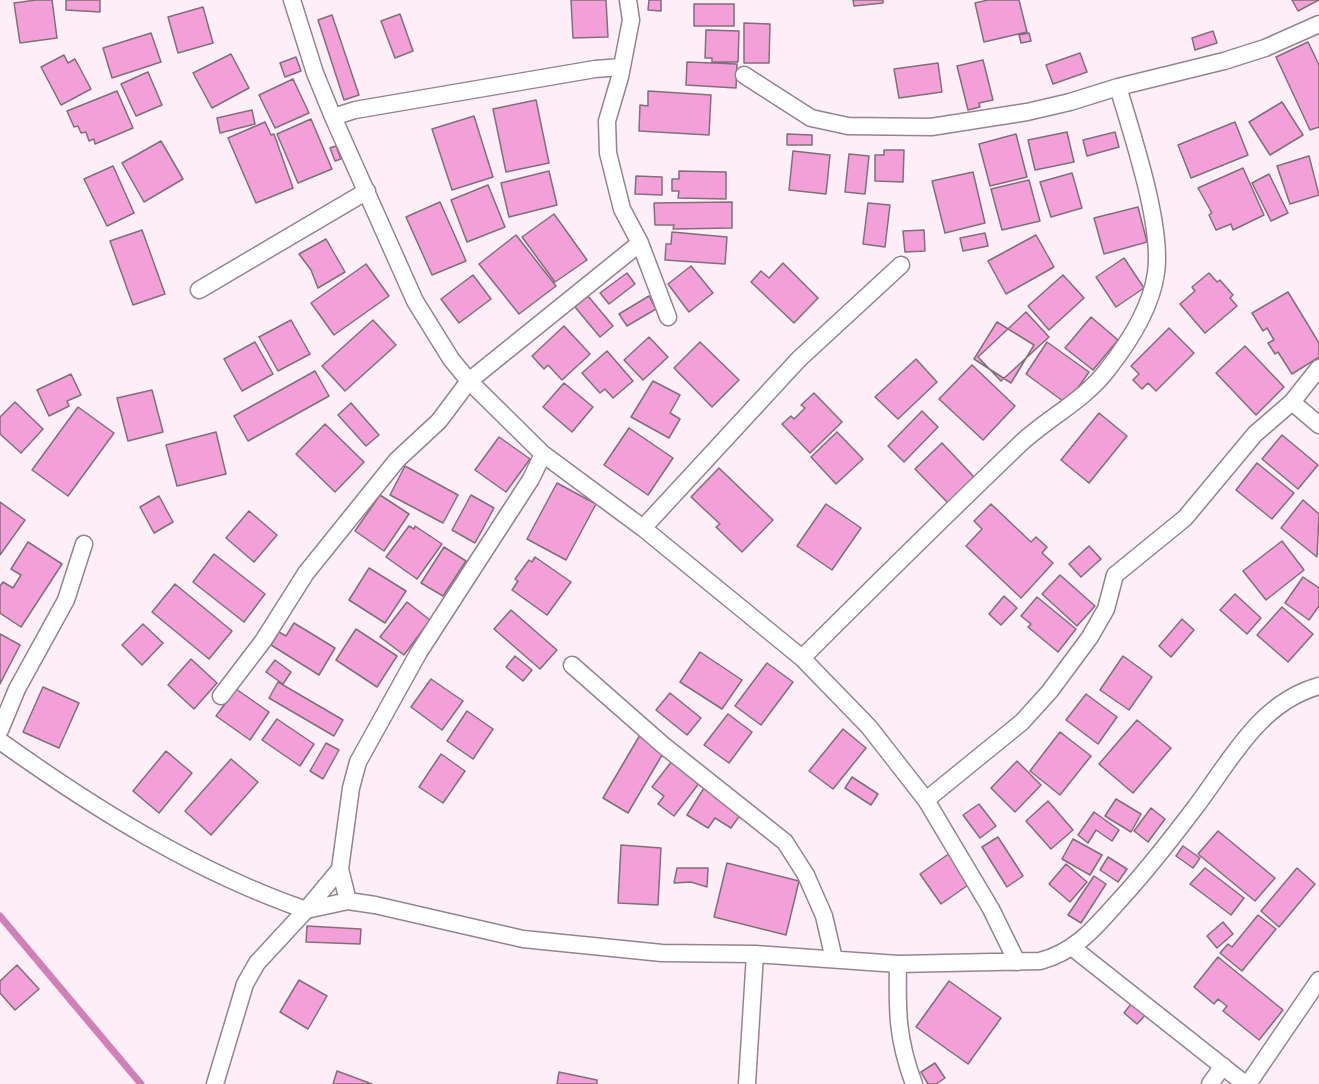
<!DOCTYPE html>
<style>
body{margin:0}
canvas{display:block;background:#feeef7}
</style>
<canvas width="1319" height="1084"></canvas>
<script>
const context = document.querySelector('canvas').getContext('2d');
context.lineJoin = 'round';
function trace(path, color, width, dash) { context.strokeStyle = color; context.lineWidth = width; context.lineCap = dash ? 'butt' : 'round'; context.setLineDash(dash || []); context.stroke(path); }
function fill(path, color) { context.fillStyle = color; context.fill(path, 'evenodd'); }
const stream = new Path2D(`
 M0,916L141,1084`);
const building = new Path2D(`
 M36,0H52L57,38L20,43L14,3Z
 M66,0H100V12L66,10Z
 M571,0H606L608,37L573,38Z
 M649,0H661V11L648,10Z
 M853,0H883V3L854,6Z
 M988,0H1019L1027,32L984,42L975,3Z
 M1292,0H1319L1298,11Z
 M694,4H734V26H694Z
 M203,7L213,43L178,53L168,17Z
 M400,14L413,51L395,58L381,21Z
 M332,15L359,95L344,100L318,20Z
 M744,23L770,24L769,63H744Z
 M706,30L739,31L738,62H712V58H705Z
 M1213,31L1217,43L1195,50L1192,38Z
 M151,33L161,62L112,78L103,48Z
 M1029,33L1031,41L1021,43L1019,35Z
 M1308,42L1319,65V127L1310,130L1276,57Z
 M1080,53L1087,72L1053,84L1046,65Z
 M231,54L249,88L212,108L193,73Z
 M64,55L68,63L75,59L91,89L61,105L41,67Z
 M296,57L301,71L285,77L280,63Z
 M983,60L993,100L979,103L980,107L968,110L957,66Z
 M687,62L737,64L736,88L686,85Z
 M938,63L942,92L899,98L894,69Z
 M148,72L162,105L136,116L121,84Z
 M293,79L309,113L275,128L259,95Z
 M117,91L133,128L95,144L94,139L89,141L86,132L81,133L78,126L74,127L67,111Z
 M648,91L711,95L709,135L639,131L640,105L648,106Z
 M536,100L549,163L506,172L493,109Z
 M1282,102L1303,135L1270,155L1249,122Z
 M252,110L255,124L220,133L217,118Z
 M474,116L493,177L452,190L432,129Z
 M311,119L332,169L298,183L277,134Z
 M265,122L271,135L274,134L293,188L256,203L228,138Z
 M1235,122L1248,155L1191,178L1178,145Z
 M1067,132L1074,162L1035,170L1028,140Z
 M1115,132L1119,147L1087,156L1083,140Z
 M787,134L812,135V145H787Z
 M1016,134L1027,177L990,186L979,144Z
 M161,141L183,179L144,202L122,163Z
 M336,146L341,159L335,161L330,148Z
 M884,150H904L903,182L875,181V155H884Z
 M793,151L830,155L826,194L789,190Z
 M849,154L869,156L865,194L845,192Z
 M1309,156L1319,195L1290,204L1277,166Z
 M113,166L134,213L107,226L84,179Z
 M1243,168L1264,215L1233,230L1231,224L1216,230L1209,215L1212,213L1198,188Z
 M549,171L557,205L509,217L501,183Z
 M679,171L726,172V199L678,198L679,191H672V179H679Z
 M973,172L985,223L945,233L932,181Z
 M1072,173L1082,208L1051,217L1040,182Z
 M1269,174L1288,213L1271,221L1252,183Z
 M636,176L662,177V195L635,194Z
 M1029,180L1040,221L1002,230L991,189Z
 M488,185L505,227L467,242L451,200Z
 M440,202L466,261L432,275L406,217Z
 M732,202V228L673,229L674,225H655L654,203Z
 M868,203L890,205L885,247L863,244Z
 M1138,207L1147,242L1104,254L1094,218Z
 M554,214L587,260L555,282L522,237Z
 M142,230L165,294L133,305L110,241Z
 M924,230L925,251L905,252L903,231Z
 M672,232L727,237L725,264L665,260L666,244H671Z
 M985,233L988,246L963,251L960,238Z
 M516,235L556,286L519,314L479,264Z
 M1036,235L1054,267L1006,294L988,261Z
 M326,239L345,272L318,288L311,270L299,254Z
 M1124,258L1144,288L1116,307L1096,277Z
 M783,263L818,298L794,323L751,282L761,271L769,278Z
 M366,264L389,296L334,335L311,303Z
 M691,266L713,293L689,312L668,284Z
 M627,273L635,284L609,304L600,293Z
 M1209,273L1217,282L1220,280L1233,295L1230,298L1237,306L1205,333L1180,304L1195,291L1192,287Z
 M473,275L491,299L459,323L441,299Z
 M1063,275L1084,298L1049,330L1028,306Z
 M1288,292L1319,343V357L1292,374L1278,352L1275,354L1268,343L1274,340L1267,328L1263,331L1252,313Z
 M588,296L613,326L600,337L575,307Z
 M649,296L656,309L627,326L619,314Z
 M1026,312L1049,337L1001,381L978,357Z
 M1091,317L1118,340L1093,370L1065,348Z
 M291,320L310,354L278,371L259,337Z
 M373,320L396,345L345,391L322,366Z
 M997,322L1034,345L1011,383L974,359Z
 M564,326L590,354L562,380L548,365L544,369L532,356Z
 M1169,328L1194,353L1156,391L1148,383L1142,389L1133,380L1139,374L1131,366Z
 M649,337L668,357L643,380L624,360Z
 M255,342L273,374L242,391L224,359Z
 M700,342L739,380L712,407L674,368Z
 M1047,342L1089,372L1070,399L1067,397L1063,401L1026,374Z
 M1245,346L1284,387L1256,415L1216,373Z
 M607,351L633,381L613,398L605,389L600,393L582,373Z
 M916,359L937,382L898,419L875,397Z
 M972,365L1015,406L983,440L939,399Z
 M315,371L329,396L248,441L234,416Z
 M71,374L81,395L67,401L69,406L49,416L37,390Z
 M653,381L680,395L670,413L680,419L669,438L631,417Z
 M564,383L593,407L572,432L543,407Z
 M152,390L163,432L128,441L117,398Z
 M814,393L842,422L810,453L782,424L791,416L794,419L805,408L801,405Z
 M15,402L43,429L21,453L0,434V417Z
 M351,403L379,435L366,446L338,415Z
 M78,407L114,433L68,496L32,470Z
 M922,411L938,427L904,462L888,446Z
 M1099,413L1127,436L1089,483L1061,460Z
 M325,424L364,462L335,492L296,454Z
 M629,428L673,458L648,495L604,465Z
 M216,432L226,474L177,486L166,445Z
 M837,432L863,459L836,484L811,457Z
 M1282,435L1318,465L1298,489L1262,459Z
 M499,437L530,459L506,492L475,470Z
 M942,443L975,478L948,503L915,469Z
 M1257,463L1294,493L1272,519L1236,490Z
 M405,466L458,495L443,523L390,495Z
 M719,468L773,520L742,552L716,527L720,524L691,497Z
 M557,483L596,504L566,560L527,539Z
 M380,495L409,514L384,551L355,531Z
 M471,495L494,508L475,543L452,530Z
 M159,496L173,522L154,533L140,507Z
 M1303,500L1319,514L1317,557L1281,528Z
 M0,502L25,520L0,555Z
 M826,504L861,528L832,570L797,546Z
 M991,504L1031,542L1036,537L1047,547L1042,553L1053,563L1021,598L966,546L982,529L974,521Z
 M249,511L277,535L254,562L226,538Z
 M409,526L414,529L415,526L442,544L417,579L386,557Z
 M1282,541L1304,570L1266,600L1243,571Z
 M28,542L62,564L21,627L0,613V586L3,582L13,588L21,575L11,569Z
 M1089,546L1101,559L1081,577L1069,564Z
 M444,547L466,561L443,596L421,583Z
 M214,554L265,594L244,622L193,582Z
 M535,557L571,582L547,615L512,590L518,581L515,579L529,560L532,562Z
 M369,568L406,591L385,623L349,600Z
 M1060,575L1095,606L1077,626L1042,594Z
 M1303,577L1319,588V606L1309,620L1285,603Z
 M175,584L232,631L209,659L152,612Z
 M1235,594L1261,618L1247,634L1220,610Z
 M1004,596L1017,608L1001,625L989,614Z
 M1037,597L1076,629L1058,652L1028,627L1031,624L1021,616Z
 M407,602L430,620L404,655L380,637Z
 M1282,607L1313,634L1288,662L1257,635Z
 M511,610L557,650L540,669L494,629Z
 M1182,619L1194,630L1171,657L1159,646Z
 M294,623L335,648L319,675L271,645L279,632L286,636Z
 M143,624L163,643L142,665L122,645Z
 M356,629L397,656L377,687L336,660Z
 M0,634L20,645L0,684Z
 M700,652L742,680L722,709L680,682Z
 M515,656L532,670L523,681L506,667Z
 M1123,656L1152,677L1129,710L1100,690Z
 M191,659L217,683L194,709L168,685Z
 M275,660L291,672L283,684L266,672Z
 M767,663L793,682L761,725L735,706Z
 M431,679L463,701L442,730L411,707Z
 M278,682L343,720L334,736L269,698Z
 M43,687L79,703L59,748L23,732Z
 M236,689L269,712L250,740L216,716Z
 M670,693L701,718L687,735L656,710Z
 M1086,694L1117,717L1098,744L1066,720Z
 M467,711L493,729L473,759L447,741Z
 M728,714L752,732L729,763L704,745Z
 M277,719L314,744L300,766L262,740Z
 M1137,720L1171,748L1133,793L1099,764Z
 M843,729L866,748L833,789L809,771Z
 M1060,732L1091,756L1060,795L1030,771Z
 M640,735L665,750L628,813L603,798Z
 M326,743L339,750L323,779L310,771Z
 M166,751L192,773L159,813L133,791Z
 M441,754L465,771L443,803L419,787Z
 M231,759L258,782L211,835L185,811Z
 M672,761L700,782L674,816L658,804L664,796L652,787Z
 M1017,761L1041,785L1015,812L991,788Z
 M852,777L878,794L871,805L845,788Z
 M704,788L742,812L731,828L715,818L708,828L687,815Z
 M1116,799L1141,814L1131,832L1105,816Z
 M1048,801L1073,830L1051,849L1026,821Z
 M979,804L996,826L980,838L963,815Z
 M1151,808L1165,819L1148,842L1134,831Z
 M1094,812L1119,830L1112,841L1096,830L1088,843L1078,835Z
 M1218,831L1275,878L1255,901L1198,854Z
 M998,837L1023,876L1007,887L982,847Z
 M1073,839L1102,855L1090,875L1062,859Z
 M621,845L661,848L658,905L618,903Z
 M1183,846L1200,858L1193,868L1176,856Z
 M950,853L971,883L941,904L920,874Z
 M1108,857L1127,869L1118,882L1100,870Z
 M727,863L799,881L786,935L714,917Z
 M1066,864L1087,882L1070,902L1049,884Z
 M677,868H708L707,887L691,882L674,883Z
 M1205,868L1244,898L1231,915L1190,884Z
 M1297,868L1315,884L1279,927L1261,911Z
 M1094,876L1106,884L1081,923L1068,915Z
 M1258,915L1276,929L1242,971L1220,953L1228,944L1232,947Z
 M1223,922L1233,934L1217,948L1207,936Z
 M307,926L361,929L360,944L306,942Z
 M1218,957L1283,1010L1259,1040L1223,1011L1227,1006L1218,999L1214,1004L1194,987Z
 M17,965L39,989L15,1010L0,993V981Z
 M299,980L327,996L308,1029L280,1012Z
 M949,981L1001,1018L968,1064L916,1027Z
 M1135,999L1149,1011L1137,1024L1124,1013Z
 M935,1063L945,1078L936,1084H928L921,1072Z
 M337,1071L372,1084H333Z
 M559,1072L597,1080V1084H557Z`);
const street = new Path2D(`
 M292,0L315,73L333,117L415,301L451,359L469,381L543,454L643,528L802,658L869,727L926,800L991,909L1017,962
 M628,0L631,20L620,77L607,121L608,153L622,209L640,243L668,317
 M744,75L811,118L848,126L931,127L1027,112L1070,102L1118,87L1224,61L1265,48L1319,24
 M333,117L355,110L595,69L622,67
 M199,290L367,191
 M1292,402L1319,425
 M643,528L799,359L901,265
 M802,658C874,586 946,515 1019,445C1047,418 1084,401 1108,369C1130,341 1151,308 1156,273C1163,226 1132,134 1118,87
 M572,665L663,745L785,842L806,875L824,916L834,959
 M221,696L263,641L306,573L397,460L439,421L469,381L640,243
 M0,730L17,689L66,600L84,544
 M0,741C95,809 196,872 306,910L340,869
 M926,800L1022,722L1050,691L1090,637L1106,609L1115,575L1185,518L1255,434L1292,402L1319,368
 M348,901L340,869L351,788L358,762L419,652L531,479L543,454
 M1073,948L1245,1084
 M898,964C897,1011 897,1039 914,1084
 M215,1084L245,984L257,963L306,910L348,901L375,905L523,939L662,953L755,954L898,964L1040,961C1074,952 1093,930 1116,904C1144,874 1169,842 1194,809C1230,762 1258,703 1319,686
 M747,1084L755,954
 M1210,1084L1223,1066
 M1248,1084L1319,980`);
trace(stream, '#d180b7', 7);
fill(building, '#f4a0d8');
trace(building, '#806f7a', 1.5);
trace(street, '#95848f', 19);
trace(street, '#fff', 16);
</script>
